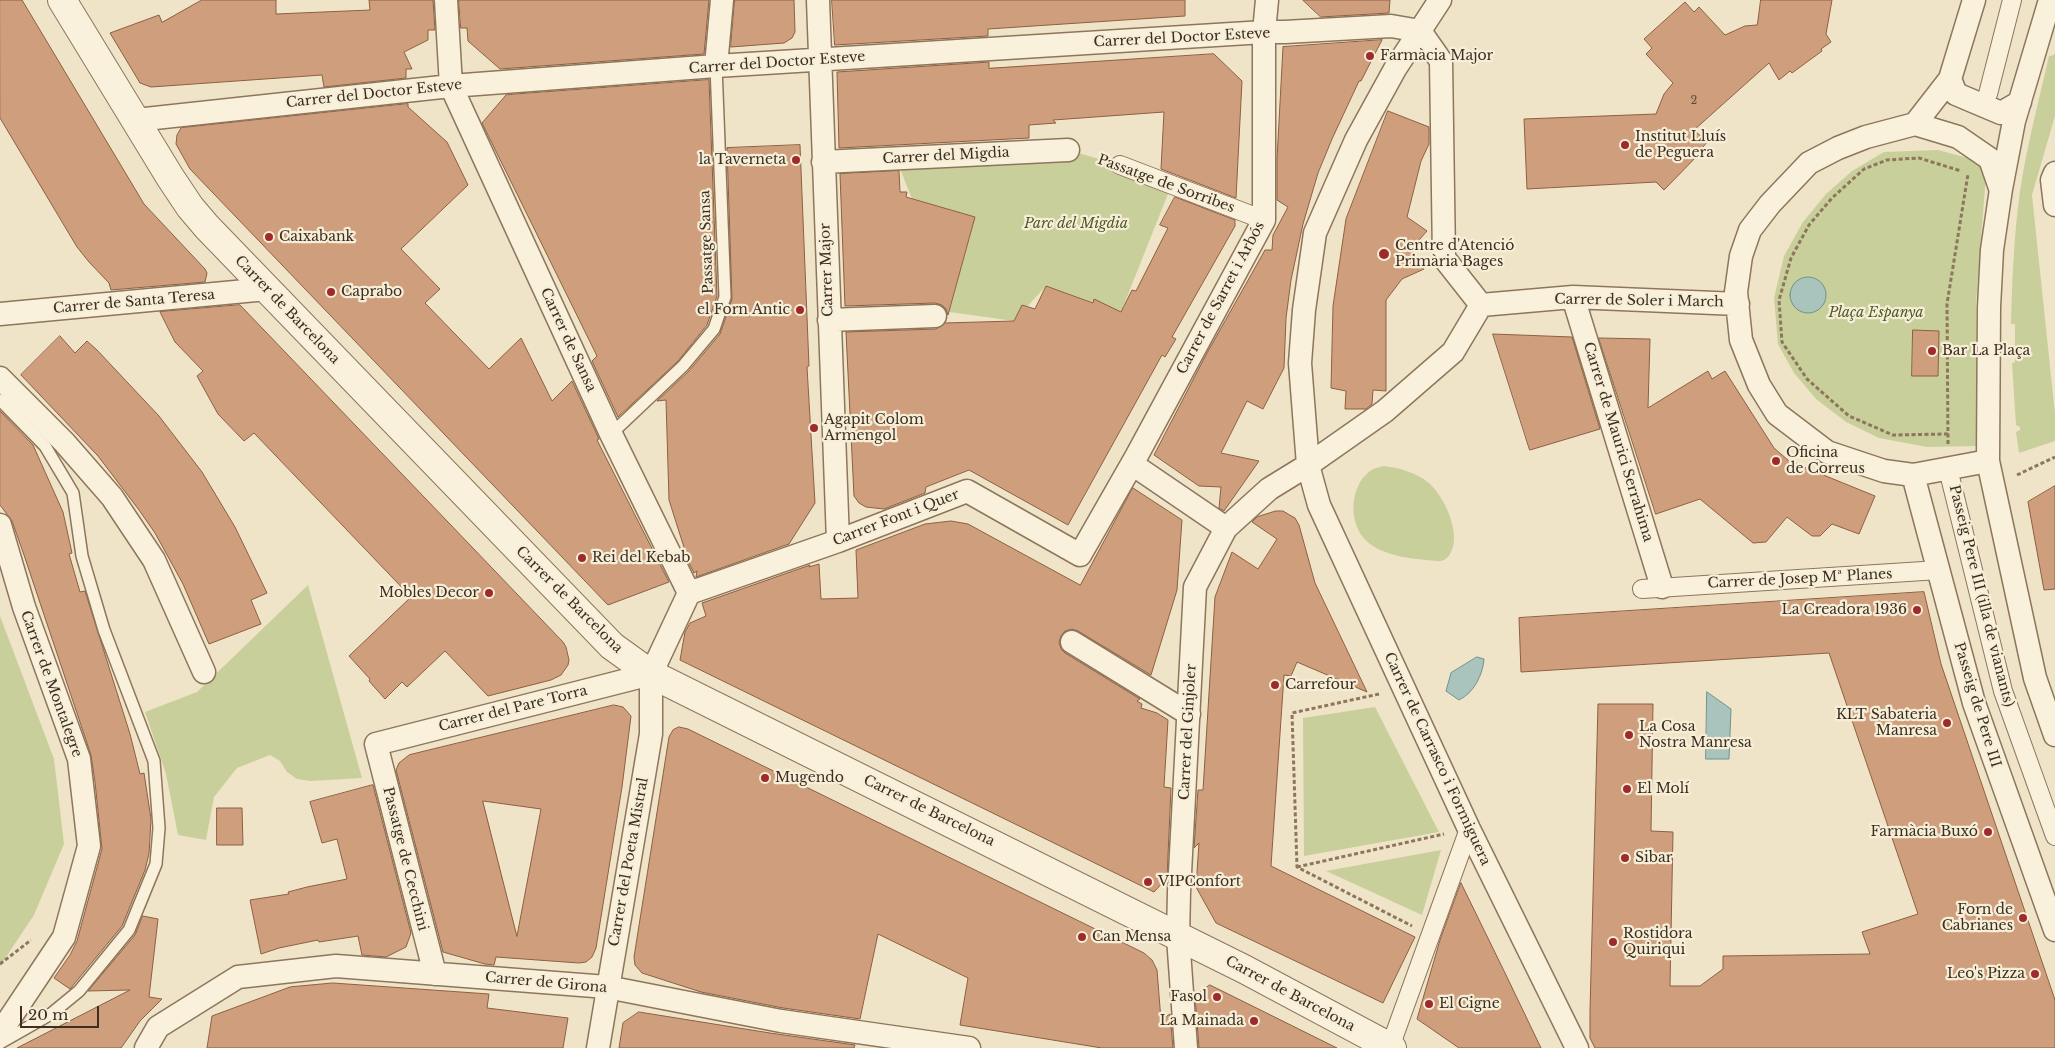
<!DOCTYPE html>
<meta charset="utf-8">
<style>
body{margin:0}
#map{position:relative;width:2055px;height:1048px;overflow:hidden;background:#f0e4c8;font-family:"Libre Baskerville",serif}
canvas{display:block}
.scale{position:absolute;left:20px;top:1006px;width:79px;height:22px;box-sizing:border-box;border:2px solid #3d2e20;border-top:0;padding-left:6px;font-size:15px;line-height:18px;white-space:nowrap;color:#3d2e20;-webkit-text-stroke:4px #f7eed8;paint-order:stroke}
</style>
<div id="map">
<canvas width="2055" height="1048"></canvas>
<div class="scale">20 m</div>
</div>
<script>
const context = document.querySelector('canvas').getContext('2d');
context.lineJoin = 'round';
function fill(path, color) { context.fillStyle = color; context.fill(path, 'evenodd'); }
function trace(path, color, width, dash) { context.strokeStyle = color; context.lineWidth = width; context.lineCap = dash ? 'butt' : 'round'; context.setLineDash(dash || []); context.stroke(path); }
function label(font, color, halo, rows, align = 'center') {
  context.font = font + ' "Libre Baskerville",serif'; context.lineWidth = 4.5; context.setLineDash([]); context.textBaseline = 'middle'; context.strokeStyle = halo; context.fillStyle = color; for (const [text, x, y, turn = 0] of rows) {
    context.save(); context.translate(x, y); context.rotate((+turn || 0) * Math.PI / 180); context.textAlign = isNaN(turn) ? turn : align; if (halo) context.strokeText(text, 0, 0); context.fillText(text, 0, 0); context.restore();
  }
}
const green = new Path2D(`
 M2055,53V116L2032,195L2055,414V441L2019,453L2016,432L2020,430V427L2016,425L2012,363L2015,362V324H2011C2012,280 2014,235 2020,191C2027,145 2039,100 2049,56L2054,55Z
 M1068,150L1120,165L1168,194L1121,312L1046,286L1014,321L949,312L975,217L912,199L899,166Z
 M1938,150L1987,163L1976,303L1979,446L1927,447L1879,438L1846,422L1816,399L1794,373L1778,344L1774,298L1784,256L1803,222L1826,194L1852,171L1884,152Z
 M1384,466C1400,468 1417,473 1429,483C1445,497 1461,534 1451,552C1448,558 1444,562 1436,561C1416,559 1387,557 1370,544C1350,529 1349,498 1362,479C1365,476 1367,473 1370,471C1374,468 1380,467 1384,466Z
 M308,585L362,778L310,781L297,779L287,772L280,761L270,755L237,768L214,797L206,840L178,835L166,774L145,712L197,692Z
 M0,616L54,759L64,844L34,915L0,966Z
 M1375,707L1439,832L1304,856L1303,718Z
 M1441,850L1422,915L1326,871Z`);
const water = new Path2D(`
 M1790 295a18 18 0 1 1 36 0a18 18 0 1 1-36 0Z
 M1477,657L1484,659C1483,674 1474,693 1459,700L1446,691L1451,673Z
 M1707,692L1731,709L1729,759H1706Z`);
const building = new Path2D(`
 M0,0H22L144,204L205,269L207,273L205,282L111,290L109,283L89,262L77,247L0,118Z
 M202,0H276V14L370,10L369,0H433L435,30H428V40L404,52L412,69H406V78L324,87L322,75L151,87L140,83L110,33L159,15L162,22Z
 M459,0H709L704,54L500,69L468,41L467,28H461Z
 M735,0H794L795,32L792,38L784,43L731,47Z
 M832,0H1185V16L988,29V36L835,45Z
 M1303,0H1390L1389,13L1321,17Z
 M1761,0H1832L1826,34L1831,42L1821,49L1822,51L1792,73L1790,71L1779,80L1769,63L1694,130L1707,142L1699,152L1700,153L1664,190L1656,182L1527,189L1524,119L1656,114L1664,94L1673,83L1646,54L1652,48L1644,39L1685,2L1694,12L1699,7L1725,35L1745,26L1757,25Z
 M1382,40L1361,81H1359L1332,139L1318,173L1303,224L1291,280L1286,318L1284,368L1263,409L1247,401L1221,453L1259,461L1224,511L1219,508L1221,487L1199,486L1154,455L1207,353L1265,250H1272L1273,235L1288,207L1277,200V159L1283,47Z
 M1214,54L1242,81L1236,198L1161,169L1164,112L1053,120L1056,123L1029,125V138L839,148L837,72L989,62V68Z
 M709,80L717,296L707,325L678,361L618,417L592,361L597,356L482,123L506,95Z
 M408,104V107L447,142L468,185L401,249L440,289L425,303L489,369L521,338L552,401L572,381L599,439L597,440L669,582L608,605L190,169L176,144L177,135L181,128Z
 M1388,111L1429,127V144L1421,161L1407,217L1427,231L1411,249L1424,269L1402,279L1386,300V391L1373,390L1372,404L1366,409H1345L1346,391L1331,388L1333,306L1346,219Z
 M800,145L809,366L807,367L815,503L789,544L696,577L697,571L694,573L689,563L669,500L666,400L657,401L689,371L720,334L732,299L727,148Z
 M899,171L900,192H907L906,197L975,217L948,315L946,309L942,305L935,303L845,306L840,174Z
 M1175,197L1235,220V226L1172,337L1176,339L1165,357L1162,355L1068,525L969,470L926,487L925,493L884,509L866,507L859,503L854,496L846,332L936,329L945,323L1014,321L1022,305L1035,309L1046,286L1093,303L1094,299L1121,312L1132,290L1136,291L1168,228L1160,225Z
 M240,305L563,642L566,647L569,660L568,665L561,675L551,680L488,696L445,651L407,687L402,682L385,699L369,681L370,679L349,656L411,597L254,433L244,441L218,414L197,376L203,371L175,342L160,312Z
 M1913,330L1939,331L1938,376H1912Z
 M1493,334L1572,337L1600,429L1530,450Z
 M60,336L75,353L87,341L97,350L159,416L202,472L235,527L267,593L251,600L261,624L209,644L183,584L155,533L139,510L98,456L21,375Z
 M1599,338L1650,339L1648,408L1708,371L1712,379L1725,371L1774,448L1789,461L1875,496L1859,534L1832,524L1820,536H1812L1787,517L1766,542L1753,543L1700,499L1656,514Z
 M0,411L33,445L63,512L72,553L69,554L80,592L85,591L130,734L140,774L144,773L151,819L149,854L145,870L122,926L70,989L54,978L70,955L77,941L102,849L95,782L91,755L24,555L12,521L0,505Z
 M2055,486V589L2044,590L2028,502Z
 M1133,488L1182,520L1177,590L1151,675L1078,631L1072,629L1065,631L1061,636L1059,642L1061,649L1065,653L1140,699L1137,701L1142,704L1141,708L1157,713L1168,720L1164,787L1171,788L1167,878L1154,892L680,660L685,632L690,623L706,616L702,603L810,565L809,567L819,564L821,599L858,598L856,550L925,524L951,521L968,524L1080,585Z
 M1276,511H1283L1288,514L1295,518L1299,525L1315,583L1367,692L1297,662L1291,676L1284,675L1271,866L1415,937L1383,1003L1216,923L1196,887L1199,843L1194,848L1198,790H1203L1215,597L1232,552L1258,569L1277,539L1252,522L1257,517Z
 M1924,592L1941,664L2055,1000V1048H1595L1590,1038V1011L1598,704H1653L1651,831L1673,832L1670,986H1700L1723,969V956L1870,954L1862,932L1918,914L1829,653L1521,672L1519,618Z
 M614,705L623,707L631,716L622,787L596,948L592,957L586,962L579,963L496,957L494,965L485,964L443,952L396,770L399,763L409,755ZM483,801L541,809L517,936Z
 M679,727L688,729L1144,953L1152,960L1157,970L1161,1020L1170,1014L1173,1048H1102L960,1025L968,978L878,934L860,1019L783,1008L701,992L642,973L635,965L634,957L669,737L673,730Z
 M373,785L411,933L406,947L386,957L362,955L358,936L319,942L318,940L279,948L261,954L250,900L289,894L288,892L307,887L347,879L337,839L322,843L310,802Z
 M217,808H242L243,845H217Z
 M1461,883L1506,975L1541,1048H1459L1417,1019L1440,940Z
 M143,916L158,919L149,997L162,999L140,1021L121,1048H17L130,990L88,991L135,935Z
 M333,983L489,994L487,1008L568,1018L563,1048H207L212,1016L290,987Z
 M1210,985L1337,1048H1199L1195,996Z
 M639,1012L770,1033L855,1045L854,1048H619L623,1023Z`);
const path = new Path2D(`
 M1948,434L1893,435L1849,416L1807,379L1782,342L1779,300L1791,258L1809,225L1832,198L1864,169L1887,160L1919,158L1961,171
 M1948,444L1947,304L1968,174
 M2017,475L2055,457
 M1379,694L1292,713L1297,867L1412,926
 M1297,867L1444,834
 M0,964L31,940`);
const service = new Path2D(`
 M0,400L45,446L73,493L82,556L104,630L154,761L159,828L156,864L129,930L79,991L51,1014L0,1043
 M611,434L683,366L714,329L725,297L716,66`);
const pedestrian = new Path2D(`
 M1988,94L2012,0
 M1120,165L1264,220
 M1948,469L2003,691L2055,836
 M1642,589L1939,570
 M1390,1047L1469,829`);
const minor = new Path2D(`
 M446,0L451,86L611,434L689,593
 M818,0L838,541
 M1440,0L1395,69L1356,140L1315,233L1304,310L1300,363L1308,465L1319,505L1469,829L1577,1048
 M2050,0L2014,121L2001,189L1992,250L1989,307L1988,461L2035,678L2055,735
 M1420,31L1441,61L1444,258L1481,305
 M716,66L722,0
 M1950,79L1956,94L2001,113L2020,102
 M136,120L451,86L716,66L1264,32H1285L1391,26L1420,31
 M1915,124L1950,79L1974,0
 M823,162L1068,150
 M2055,173L2052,180L2055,205
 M1573,297L1662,587
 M1481,305L1573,297L1738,304
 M0,314L267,289
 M829,320L935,316
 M0,378L64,442L112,497L154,560L204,672
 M1988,461L1913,475L1884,471L1827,452L1777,414L1759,385L1741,340L1736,292L1741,256L1750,230L1770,204L1809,163L1838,148L1866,137L1915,124L1958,137L1990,159L2000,188
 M1132,464L1226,528
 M1913,475L1974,703L2055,930
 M0,525L24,607L79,759L89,846L64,937L0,1033
 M1072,642L1189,714
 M435,974L376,744L651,674
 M146,1048L158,1027L238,977L336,966L607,987L781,1021L969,1048
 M598,1048L651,734V674L689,593L838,541L967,491L1080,555L1136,457L1264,220V32L1267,0
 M1186,1048L1178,937L1179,892L1195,587L1226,528L1269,489L1308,465L1385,411L1453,352L1481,305`);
const tertiary = new Path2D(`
 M62,0L170,177L190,207L207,227L612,646L651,674L1125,910L1244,969L1392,1048`);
const markers = [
 [1370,56,5,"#9e2a2b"],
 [1625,145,5,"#9e2a2b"],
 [796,160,5,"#9e2a2b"],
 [269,237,5,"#9e2a2b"],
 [1384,254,6,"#9e2a2b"],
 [331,292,5,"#9e2a2b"],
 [800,310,5,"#9e2a2b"],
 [1932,351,5,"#9e2a2b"],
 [814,428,5,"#9e2a2b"],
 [1776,461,5,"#9e2a2b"],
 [582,558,5,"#9e2a2b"],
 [489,593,5,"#9e2a2b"],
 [1917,610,5,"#9e2a2b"],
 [1275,685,5,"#9e2a2b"],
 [1947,723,5,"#9e2a2b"],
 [1629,735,5,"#9e2a2b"],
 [765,778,5,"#9e2a2b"],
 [1627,789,5,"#9e2a2b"],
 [1988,832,5,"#9e2a2b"],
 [1625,858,5,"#9e2a2b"],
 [1148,882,5,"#9e2a2b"],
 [2023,918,5,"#9e2a2b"],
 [1082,937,5,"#9e2a2b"],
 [1613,942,5,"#9e2a2b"],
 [2035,974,5,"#9e2a2b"],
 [1217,997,5,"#9e2a2b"],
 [1429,1004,5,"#9e2a2b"],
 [1254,1021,5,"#9e2a2b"]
];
const numberNames = [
 ["2",1694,101]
];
const streetNames = [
 ["Carrer del Doctor Esteve",1182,38,-3],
 ["Carrer del Doctor Esteve",777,63,-4],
 ["Carrer del Doctor Esteve",374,94,-6],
 ["Carrer del Migdia",946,156,-3],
 ["Passatge de Sorribes",1166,184,20],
 ["Passatge Sansa",707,242,-92],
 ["Carrer Major",827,270,-92],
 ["Carrer de Sarret i Arbós",1221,298,-62],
 ["Carrer de Soler i March",1639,301,1],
 ["Carrer de Santa Teresa",134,302,-5],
 ["Carrer de Barcelona",287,310,46],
 ["Carrer de Sansa",568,340,65],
 ["Carrer de Maurici Serrahima",1618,442,73],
 ["Carrer Font i Quer",896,518,-21],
 ["Carrer de Josep Mª Planes",1800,579,-3],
 ["Passeig Pere III (illa de vianants)",1981,596,76],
 ["Carrer de Barcelona",569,600,45],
 ["Carrer de Montalegre",51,684,70],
 ["Passeig de Pere III",1977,705,73],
 ["Carrer del Pare Torra",513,709,-14],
 ["Carrer del Ginjoler",1188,732,-87],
 ["Carrer de Carrasco i Formiguera",1437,759,65],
 ["Carrer de Barcelona",929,811,26],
 ["Passatge de Cecchini",405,859,76],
 ["Carrer del Poeta Mistral",629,862,-80],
 ["Carrer de Girona",546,983,5],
 ["Carrer de Barcelona",1290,994,28]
];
const poiNames = [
 ["Farmàcia Major",1380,56],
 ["Institut Lluís",1635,137],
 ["de Peguera",1635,153],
 ["la Taverneta",786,160,"right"],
 ["Caixabank",279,237],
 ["Centre d'Atenció",1395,246],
 ["Primària Bages",1395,262],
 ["Caprabo",341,292],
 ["el Forn Antic",790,310,"right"],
 ["Bar La Plaça",1942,351],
 ["Agapit Colom",824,420],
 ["Armengol",824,436],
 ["Oficina",1786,453],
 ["de Correus",1786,469],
 ["Rei del Kebab",592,558],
 ["Mobles Decor",479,593,"right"],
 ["La Creadora 1936",1907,610,"right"],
 ["Carrefour",1285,685],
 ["KLT Sabateria",1937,715,"right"],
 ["Manresa",1937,731,"right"],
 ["La Cosa",1639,727],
 ["Nostra Manresa",1639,743],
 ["Mugendo",775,778],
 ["El Molí",1637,789],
 ["Farmàcia Buxó",1978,832,"right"],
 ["Sibar",1635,858],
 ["VIPConfort",1158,882],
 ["Forn de",2013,910,"right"],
 ["Cabrianes",2013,926,"right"],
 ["Rostidora",1623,934],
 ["Quiriqui",1623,950],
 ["Can Mensa",1092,937],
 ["Leo's Pizza",2025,974,"right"],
 ["Fasol",1207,997,"right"],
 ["El Cigne",1439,1004],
 ["La Mainada",1244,1021,"right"]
];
const parkNames = [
 ["Parc del Migdia",1076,224],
 ["Plaça Espanya",1876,313]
];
fill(green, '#c9cf9b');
fill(water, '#a9c4bc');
trace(water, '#6f938a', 1);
fill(building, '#cf9f7d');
trace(building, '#8d5f41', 1);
trace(service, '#8d765c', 14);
trace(pedestrian, '#8d765c', 20);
trace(minor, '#8d765c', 25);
trace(tertiary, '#8d765c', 30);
trace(path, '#8d765c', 3, [4, 2.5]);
trace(service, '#faf1dc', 11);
trace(pedestrian, '#faf1dc', 18);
trace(minor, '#faf1dc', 22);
trace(tertiary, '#faf1dc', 28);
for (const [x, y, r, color] of markers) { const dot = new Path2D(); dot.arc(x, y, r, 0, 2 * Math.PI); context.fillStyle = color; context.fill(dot); trace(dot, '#f7eed8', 2); }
label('11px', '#624a37', null, numberNames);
label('14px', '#3d2e20', '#f7eed8', streetNames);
label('14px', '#3d2e20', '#f7eed8', poiNames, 'left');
label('italic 14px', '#4d5a26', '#f7eed8', parkNames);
</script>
